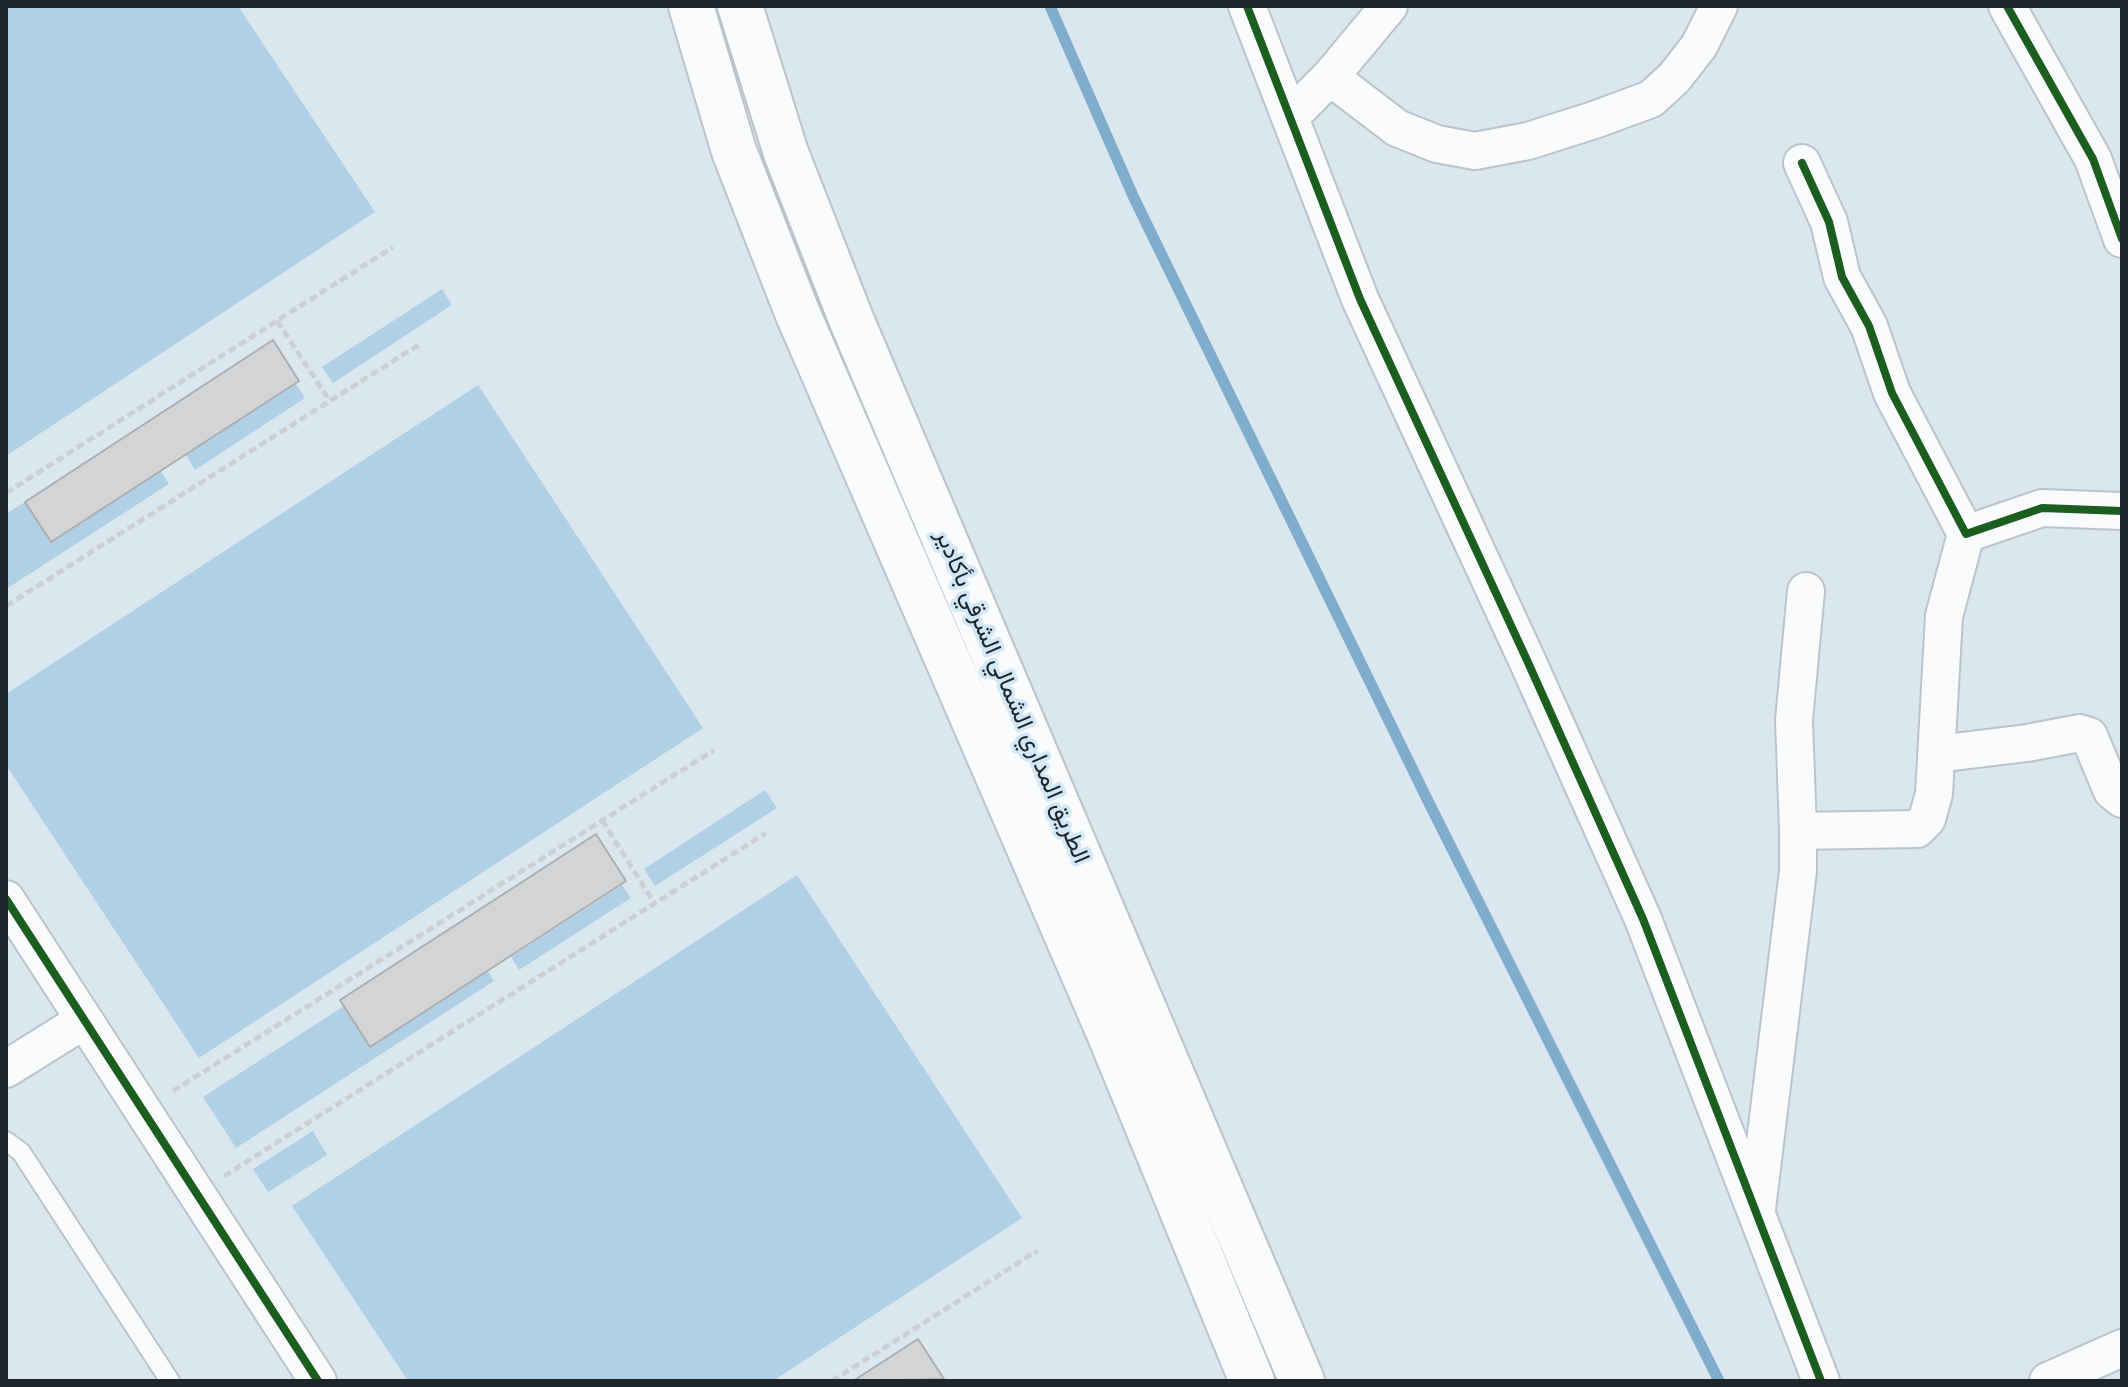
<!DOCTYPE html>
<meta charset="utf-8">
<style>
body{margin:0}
#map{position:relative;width:2128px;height:1387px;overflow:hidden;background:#dbe7ef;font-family:"Nunito Sans",sans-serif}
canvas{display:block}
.frame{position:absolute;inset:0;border:8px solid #1e252b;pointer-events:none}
</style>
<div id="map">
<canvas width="2128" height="1387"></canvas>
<div class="frame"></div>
</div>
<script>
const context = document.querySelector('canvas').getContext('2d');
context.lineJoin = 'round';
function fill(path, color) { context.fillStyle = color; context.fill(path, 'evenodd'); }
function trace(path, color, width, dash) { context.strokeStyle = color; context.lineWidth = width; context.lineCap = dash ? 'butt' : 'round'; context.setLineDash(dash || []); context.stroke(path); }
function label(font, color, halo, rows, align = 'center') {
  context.font = font + ' "Nunito Sans",Vazirmatn,sans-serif'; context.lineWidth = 7; context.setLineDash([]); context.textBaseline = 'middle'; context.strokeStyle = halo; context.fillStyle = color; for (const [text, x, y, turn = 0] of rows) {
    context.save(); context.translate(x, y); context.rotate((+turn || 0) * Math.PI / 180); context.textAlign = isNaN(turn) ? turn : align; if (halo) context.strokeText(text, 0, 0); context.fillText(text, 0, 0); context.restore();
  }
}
const green = new Path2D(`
 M6,6H238L375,212L6,456Z
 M442,289L452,305L333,383L322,367Z
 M295,383L305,398L195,470L186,455Z
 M478,385L703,728L199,1058L6,765V694Z
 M161,471L169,484L6,589V514L25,502L51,542Z
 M765,790L777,808L655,886L644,869Z
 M797,875L1022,1218L773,1381H408L292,1206Z
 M622,885L631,898L519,970L511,957Z
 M488,971L494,981L236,1148L203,1097L344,1006L370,1047Z
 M313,1131L327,1155L268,1192L253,1169Z`);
const stream = new Path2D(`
 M1050,6L1134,198L1428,801L1719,1381`);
const building = new Path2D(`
 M273,340L299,381L51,542L25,502Z
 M596,834L626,881L370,1047L340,1000Z
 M918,1339L944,1379L853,1381Z`);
const path = new Path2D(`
 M277,321L330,401
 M6,493L393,247
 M6,606L420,344
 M602,820L655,904
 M173,1091L714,750
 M224,1176L766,833
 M832,1381L1037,1251`);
const lane = new Path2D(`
 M6,1141L21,1152L170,1381`);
const street = new Path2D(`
 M1247,6L1360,299L1526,658L1643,919L1821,1381
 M2007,6L2093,159L2122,239
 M1330,77L1397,128L1437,144L1475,151L1528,141L1594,120L1651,99L1674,78L1699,46L1719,6
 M1290,117L1330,77L1389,6
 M1802,163L1829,222L1842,277L1869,326L1892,393L1966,534L2042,508L2122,511
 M1937,754L2027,743L2080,733L2089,736L2112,791L2122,799
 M1798,831L1794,720L1806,591
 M6,899L318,1381
 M6,1069L83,1021
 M1757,1209L1798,871V831L1917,829L1927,819L1934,794L1944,616L1966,534
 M2048,1381L2122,1348`);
const highway = new Path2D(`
 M691,6L734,151L797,312L1109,1033L1252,1381
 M740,6L786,153L851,319L1302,1381`);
const cycleway = new Path2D(`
 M1247,6L1360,299L1526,658L1643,919L1821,1381
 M2007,6L2093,159L2122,239
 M1802,163L1829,222L1842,277L1869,326L1892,393L1966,534L2042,508L2122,511
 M6,899L318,1381`);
const streetNames = [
 ["الطريق المداري الشمالي الشرقي بأكادير",1011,697,67]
];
fill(green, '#b0d0e6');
trace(stream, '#7fadcb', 11);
fill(building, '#d3d4d5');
trace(building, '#adaeb0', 2);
trace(lane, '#bcc4cb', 22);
trace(street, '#bcc4cb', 40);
trace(highway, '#bcc4cb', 48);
trace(path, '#cdd0d3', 5, [8, 4]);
trace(lane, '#fafbfd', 18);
trace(street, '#fafbfd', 36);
trace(highway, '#fafbfd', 44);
trace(cycleway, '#1b5e20', 8);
label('24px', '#1e252b', '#d3e8f7', streetNames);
</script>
